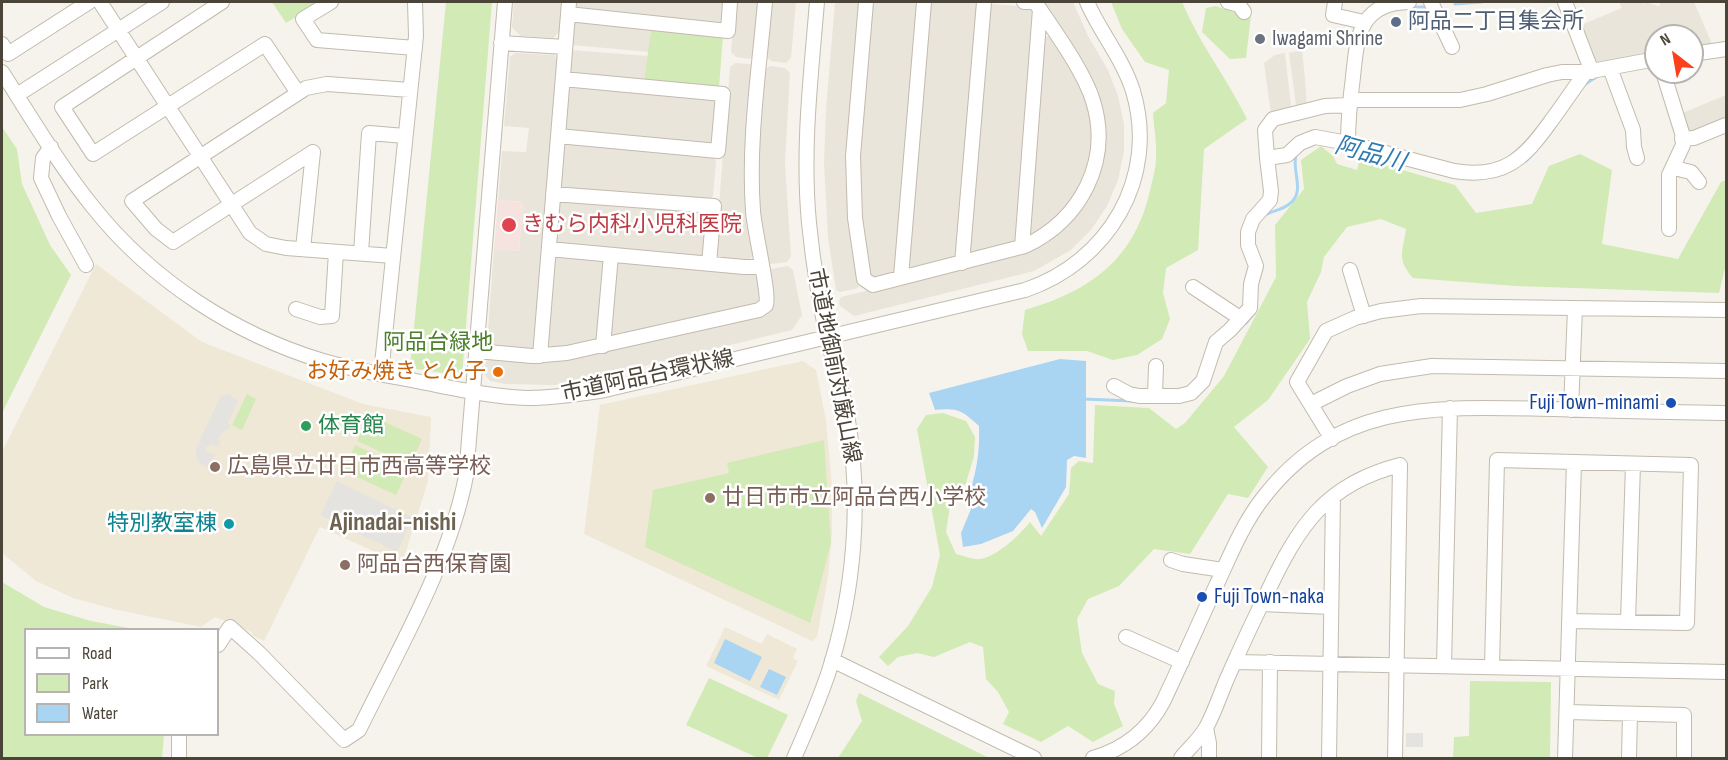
<!DOCTYPE html>
<meta charset="utf-8">
<style>
body{margin:0}
#map{position:relative;width:1728px;height:760px;overflow:hidden;background:#f6f3ec;font-family:"Sofia Sans Condensed",sans-serif}
canvas{display:block}
.frame{position:absolute;inset:0;border:3px solid #4b4439;pointer-events:none}
.legend{position:absolute;left:24px;top:628px;width:195px;height:108px;box-sizing:border-box;background:#fff;border:2px solid #b7b4b0;margin:0;padding:8px 10px;list-style:none;font-size:18px;color:#4b4439}
.legend li{display:flex;align-items:center;gap:12px;height:30px}
.legend b{width:30px;border:2px solid #b7b4b0}
.north{position:absolute;left:1644px;top:24px;width:60px;height:60px;box-sizing:border-box;background:#fff;border:2px solid #b7b4b0;border-radius:50%;rotate:329deg;font-size:16px;font-weight:700;line-height:24px;text-align:center;color:#4b4439}
.north::after{content:'';display:block;margin:auto;width:21px;height:27px;background:#fc3f1d;clip-path:polygon(50% 0,100% 100%,50% 72%,0 100%)}
</style>
<div id="map">
<canvas width="1728" height="760"></canvas>
<div class="frame"></div>
<ul class="legend">
<li><b style="height:8px;background:#fff"></b>Road</li>
<li><b style="height:16px;background:#d2eab5"></b>Park</li>
<li><b style="height:16px;background:#a9d4f2"></b>Water</li>
</ul>
<div class="north">N</div>
</div>
<script>
const context = document.querySelector('canvas').getContext('2d');
context.lineJoin = 'round';
function fill(path, color) { context.fillStyle = color; context.fill(path, 'evenodd'); }
function trace(path, color, width, dash) { context.strokeStyle = color; context.lineWidth = width; context.lineCap = dash ? 'butt' : 'round'; context.setLineDash(dash || []); context.stroke(path); }
function label(font, color, halo, rows, align = 'center') {
  context.font = font + ' "Sofia Sans Condensed","Noto Sans JP",sans-serif'; context.lineWidth = 5; context.setLineDash([]); context.textBaseline = 'middle'; context.strokeStyle = halo; context.fillStyle = color; for (const [text, x, y, turn = 0] of rows) {
    context.save(); context.translate(x, y); context.rotate((+turn || 0) * Math.PI / 180); context.textAlign = isNaN(turn) ? turn : align; if (halo) context.strokeText(text, 0, 0); context.fillText(text, 0, 0); context.restore();
  }
}
const residential = new Path2D(`
 M514,2H564L561,30L553,38L520,36L512,27Z
 M575,2H726L724,21L719,25L579,11L574,6Z
 M735,2H760L755,55L750,59L736,57L731,52Z
 M771,2H796L791,58L786,63L771,61L766,56Z
 M835,2H861L848,156L860,282L858,288L840,292L836,290L828,238L824,164L826,109Z
 M871,2H915L918,5L896,269L892,275L874,280L869,276L860,218L857,156Z
 M929,2H979L958,257L917,269L908,265Z
 M1040,2H1073L1088,36L1108,70L1118,96L1124,124V152L1118,180L1107,206L1091,230L1071,250L1034,271L854,316L840,306L839,301L841,297L902,282L1065,226L1103,129Z
 M1619,2H1642L1644,4L1647,2L1658,6H1660V2H1694L1713,46L1692,50V36H1656V56L1594,65L1581,25L1622,8Z
 M992,4L1032,7L1035,12L1018,240L1014,245L973,255L968,250L988,7Z
 M578,20L651,30L649,52L572,45L573,25Z
 M1048,36L1052,37L1084,89L1094,130L1089,172L1069,209L1036,236H1028L1044,37Z
 M571,50L648,56L644,82L573,75L569,70Z
 M1302,50L1305,78L1307,107L1296,105L1289,53Z
 M515,53L554,55L559,60L535,346L530,351L491,348L487,343L494,249L519,251L523,202L498,200L502,151L526,152L529,128L504,126L510,57Z
 M1285,53L1291,106L1288,112L1271,114L1264,63L1275,55Z
 M735,63L750,64L754,69L749,232L753,255L747,263L719,261L715,255L730,67Z
 M770,66L785,68L790,73L785,164L791,256L787,262L771,264L765,260L758,196V161L765,70Z
 M573,84L713,97L718,103L714,141L709,146L569,132L564,127L568,89Z
 M1726,95V121L1693,134L1684,129L1680,114Z
 M568,142L712,155L716,161L713,196L708,201L564,190L560,185L563,146Z
 M563,199L704,210L709,215L705,254L700,259L559,246L555,240L558,204Z
 M558,255L601,259L605,264L599,337L594,343L551,349L546,345L553,259Z
 M620,261L752,272L757,277L762,299L758,305L613,338L608,335L614,265Z
 M788,266L793,270L802,315L792,330L578,382L554,385L505,384L490,381L484,374L485,362L490,358L567,359L761,315L768,275L772,269Z`);
const education = new Path2D(`
 M96,264L202,342L363,404L431,417L428,481L402,564L320,527L264,641L252,635V632L215,617L201,627L113,609L73,598L36,581L2,553V452Z
 M803,361L816,370L826,420L832,487V532L828,577L817,637L812,641L584,534L600,405Z
 M725,627L762,644L767,634L797,649L793,658L798,661L779,700L706,666Z`);
const medical = new Path2D(`
 M498,200L523,202L519,251L494,249Z`);
const green = new Path2D(`
 M272,2H320L286,23Z
 M446,2H492L462,376L410,368Z
 M1111,2H1182C1199,43 1227,78 1247,119L1204,149L1198,250L1166,268L1163,293L1170,319L1162,339L1137,355L1113,360L1087,351H1028L1022,334L1025,310C1093,290 1136,258 1151,186C1153,177 1156,168 1156,159C1157,144 1154,128 1153,113L1166,103L1169,70L1145,62L1122,29Z
 M1216,6L1238,14L1244,12L1251,15L1246,58L1230,59L1202,32L1206,8Z
 M651,30L723,35L719,88L644,82Z
 M2,127L17,149L22,184L50,245L71,275L2,413Z
 M1321,146L1333,156L1337,164L1357,170L1360,158L1455,185L1476,213L1532,204L1549,166L1580,154L1612,170L1602,244L1678,259L1721,182L1726,180V264L1719,293L1516,286L1413,278C1396,259 1403,251 1406,229L1381,219L1347,227L1324,257L1321,272L1307,302L1310,339L1268,400L1234,427L1268,467L1248,498L1228,494L1190,554L1154,549L1119,586L1088,599L1077,619L1082,653L1098,684L1115,691L1114,704L1123,726L1093,742L1068,726L1041,742L1003,724L1009,712L998,692L986,679L983,647L970,642L934,657L917,653L898,657L888,666L879,657L908,626L932,587L940,555L917,429L926,415L943,413L966,421L975,437L974,456L966,483L950,506L946,532L956,554C962,555 973,560 980,559C995,558 1021,534 1030,522L1041,536L1069,494L1071,468L1079,461L1093,463L1095,405L1149,408L1176,429L1185,423L1224,376L1276,277L1275,225L1304,189L1301,160Z
 M247,394L256,399L242,430L232,425Z
 M369,415L422,439L410,465L357,441Z
 M824,440L831,543L810,623L645,547L653,490L729,473L727,463Z
 M355,445L408,469L396,495L344,471Z
 M2,582L44,607L91,621L134,629L26,630V734L164,735L162,758H2Z
 M709,678L788,715L767,758H758L686,725Z
 M1470,681L1551,682L1550,758H1453L1454,737L1469,736Z
 M859,693L989,758H838L862,721L856,701Z`);
const parking = new Path2D(`
 M228,394L238,401L228,423L231,426L221,434L218,439L221,441L218,447L211,444L206,447L207,451L215,455L208,468L198,461L195,451L220,397Z
 M337,481L413,518L397,552L320,515Z
 M1406,733H1423V747H1406Z`);
const water = new Path2D(`
 M1060,359L1086,361V458L1074,456L1067,460L1066,487L1042,528L1035,512L1031,509L1013,531L981,544L963,547L961,533L971,509L967,500C976,475 980,453 979,426C961,410 959,408 935,410L929,393Z
 M725,639L762,657L750,681L714,663Z
 M769,669L786,677L777,695L760,687Z`);
const stream = new Path2D(`
 M1455,4L1481,2
 M1412,7H1424
 M1584,85L1596,77
 M1526,161L1536,151
 M1265,215C1272,211 1281,210 1288,205C1307,192 1291,172 1296,154
 M1246,323L1255,312
 M1083,399L1133,401`);
const minor = new Path2D(`
 M100,2L250,233L266,244L286,248L393,256
 M222,2L62,107L93,154L265,44L298,93
 M331,2L303,19L317,40L415,48
 M866,2L853,156L855,218L864,279L873,285L1025,246C1080,220 1112,162 1093,101C1084,71 1053,29 1035,2H1024
 M1228,2L1239,5L1244,12
 M1335,2L1333,15L1364,22
 M1431,2L1452,47
 M1565,2L1592,72
 M568,14L728,31L730,2
 M501,43L565,47
 M2,44L8,54L89,2
 M1692,54L1726,49
 M1610,68L1633,130L1634,147L1637,158
 M2,72C31,117 59,165 93,207C151,280 234,334 323,361C354,370 385,375 416,381C453,388 491,397 528,398C554,398 580,394 605,390L1025,290C1108,262 1159,178 1133,91C1123,59 1100,32 1087,2
 M1663,72L1682,133L1683,145L1669,175V229
 M17,95L162,2
 M1350,100H1460L1487,94L1547,75L1562,72H1586
 M558,136L718,151L723,94L563,79
 M1682,139L1694,138L1726,125
 M1348,143C1348,121 1350,100 1353,77C1357,37 1359,3 1409,2
 M51,147L43,158L41,178L59,216L86,265
 M313,152L173,242L156,229L132,201L306,88L327,84L410,90
 M1267,158L1265,130L1273,119L1325,106L1349,105
 M1674,166L1682,170L1691,172L1699,182
 M553,194L714,206L709,264
 M1022,247L1040,9
 M303,249L313,152
 M549,249L744,267H761
 M361,253L369,133L405,136
 M962,263L984,2
 M1350,270L1364,316
 M901,277L924,2
 M1193,287L1240,318
 M296,309L320,317L332,316L336,252
 M603,346L611,255
 M477,351L532,356L567,353L759,310L766,305C770,295 754,229 753,211C748,142 759,71 765,2
 M540,356L569,2
 M381,374L416,36L415,2
 M1114,386L1129,394L1139,396H1179L1191,393L1203,381L1216,342L1230,330L1250,308L1251,284L1256,266L1248,245V232L1253,219L1270,200L1271,191L1267,158L1287,155L1300,143L1315,137L1348,143L1454,171C1504,179 1524,159 1551,121C1563,105 1574,88 1586,72L1656,59
 M1155,396L1156,366
 M1311,404L1347,386L1380,374L1432,366L1726,371
 M1571,410L1575,308
 M1332,439L1297,382L1326,331L1355,318L1381,311L1421,306L1726,310
 M1171,560L1183,564L1223,570
 M1261,604L1331,607
 M1628,622L1633,464
 M1126,637L1182,662
 M218,645L230,627L259,653L344,740L359,730C398,650 449,564 466,476L505,2
 M832,660L1034,758
 M1235,662L1726,672
 M1444,666L1450,408
 M1492,667L1497,460L1691,465L1687,623L1569,621
 M1567,712L1684,715V758
 M1206,728L1209,743V758
 M179,758V734
 M794,758C806,731 818,703 828,674C855,591 862,500 847,414C842,389 834,365 828,340C819,302 813,262 809,223C802,149 811,75 817,2
 M1093,758C1124,749 1148,730 1163,702C1181,664 1198,625 1216,586C1230,556 1242,525 1263,498C1340,398 1441,407 1554,409C1611,411 1669,412 1726,413
 M1181,758C1189,748 1201,738 1207,726C1216,709 1222,689 1230,672C1242,645 1254,619 1267,593C1298,527 1325,484 1400,465L1395,758
 M1269,758L1270,662
 M1329,758L1333,497
 M1565,758L1574,462
 M1629,758L1630,714`);
const markers = [
 [1396,22,6,"#5c6f8a"],
 [1260,39,6,"#6b7280"],
 [509,225,8,"#e0444e"],
 [498,372,6,"#e8710a"],
 [1671,403,6,"#1a4fb4"],
 [306,426,6,"#2e9e5b"],
 [215,467,6,"#8d6e63"],
 [710,498,6,"#8d6e63"],
 [229,524,6,"#0f9aa8"],
 [345,565,6,"#8d6e63"],
 [1202,597,6,"#1a4fb4"]
];
const serviceNames = [
 ["阿品二丁目集会所",1408,22]
];
const worshipNames = [
 ["Iwagami Shrine",1272,39]
];
const healthNames = [
 ["きむら内科小児科医院",522,225]
];
const parkNames = [
 ["阿品台緑地",438,343]
];
const streetNames = [
 ["市道地御前対厳山線",833,366,79],
 ["市道阿品台環状線",648,377,-12]
];
const foodNames = [
 ["お好み焼き とん子",486,372]
];
const transitNames = [
 ["Fuji Town-minami",1659,403],
 ["Fuji Town-naka",1214,597,"left"]
];
const leisureNames = [
 ["体育館",318,426]
];
const educationNames = [
 ["広島県立廿日市西高等学校",227,467],
 ["廿日市市立阿品台西小学校",722,498],
 ["阿品台西保育園",357,565]
];
const cultureNames = [
 ["特別教室棟",217,524]
];
const waterNames = [
 ["阿品川",1370,155,15]
];
const quarterNames = [
 ["Ajinadai-nishi",393,523]
];
fill(residential, '#eae5da');
fill(education, '#efe8d6');
fill(medical, '#f6e3e0');
fill(green, '#d2eab5');
fill(parking, '#e5e3e0');
fill(water, '#a9d4f2');
trace(stream, '#a9d4f2', 3);
trace(minor, '#c2bbae', 16);
trace(minor, '#fff', 14);
for (const [x, y, r, color] of markers) { const dot = new Path2D(); dot.arc(x, y, r, 0, 2 * Math.PI); context.fillStyle = color; context.fill(dot); trace(dot, '#fff', 2); }
label('22px', '#4e5e75', '#fff', serviceNames, 'left');
label('22px', '#5b616d', '#fff', worshipNames, 'left');
label('22px', '#be3a42', '#fff', healthNames, 'left');
label('22px', '#4a7f2a', '#fff', parkNames);
label('22px', '#4b4439', '#fff', streetNames);
label('22px', '#c56008', '#fff', foodNames, 'right');
label('22px', '#164399', '#fff', transitNames, 'right');
label('22px', '#27864d', '#fff', leisureNames, 'left');
label('22px', '#785e54', '#fff', educationNames, 'left');
label('22px', '#0d838f', '#fff', cultureNames, 'right');
label('italic 24px', '#2e7ab2', '#fff', waterNames);
label('bold 26px', '#6e6250', '#fff', quarterNames);
</script>
